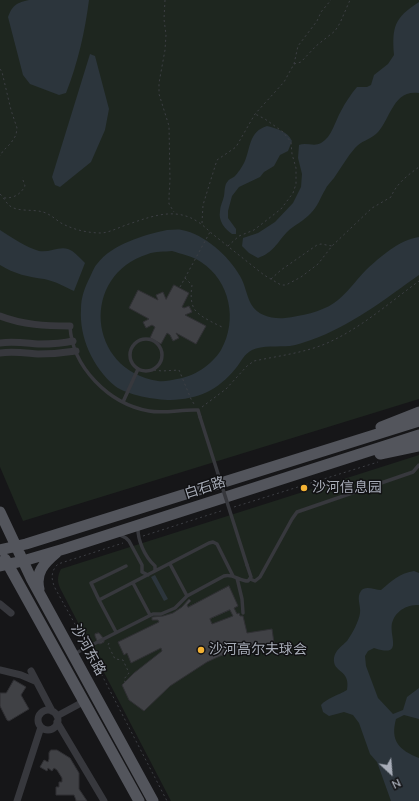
<!DOCTYPE html>
<meta charset="utf-8">
<style>
body{margin:0}
#map{position:relative;width:419px;height:801px;overflow:hidden;background:#161618;font-family:Mulish,sans-serif}
canvas{display:block}
.north{position:absolute;left:371px;top:753px;width:40px;height:40px;-webkit-text-stroke:3px #111113;paint-order:stroke;rotate:154deg;font-size:11px;font-weight:700;line-height:16px;text-align:center;color:#a8adb8}
.north::after{content:'';display:block;margin:auto;width:14px;height:18px;background:#a8adb8;clip-path:polygon(50% 0,100% 100%,50% 72%,0 100%)}
</style>
<div id="map">
<canvas width="419" height="801"></canvas>
<div class="north">N</div>
</div>
<script>
const context = document.querySelector('canvas').getContext('2d');
context.lineJoin = 'round';
function fill(path, color) { context.fillStyle = color; context.fill(path, 'evenodd'); }
function trace(path, color, width, dash) { context.strokeStyle = color; context.lineWidth = width; context.lineCap = dash ? 'butt' : 'round'; context.setLineDash(dash || []); context.stroke(path); }
function label(font, color, halo, rows, align = 'center') {
  context.font = font + ' Mulish,"Noto Sans SC",sans-serif'; context.lineWidth = 3; context.setLineDash([]); context.textBaseline = 'middle'; context.strokeStyle = halo; context.fillStyle = color; for (const [text, x, y, turn = 0] of rows) {
    context.save(); context.translate(x, y); context.rotate((+turn || 0) * Math.PI / 180); context.textAlign = isNaN(turn) ? turn : align; if (halo) context.strokeText(text, 0, 0); context.fillText(text, 0, 0); context.restore();
  }
}
const green = new Path2D(`
 M0,0H419V399L23,521L0,467Z
 M419,455V801H171L61,590C57,582 57,577 61,569Z`);
const water = new Path2D(`
 M29,0H89C85,31 78,63 66,93L59,95L30,84L23,75L8,17C13,4 17,3 29,0Z
 M419,2V93C392,89 390,122 376,134C369,140 361,141 355,148C347,157 341,168 334,178C331,182 327,185 325,190C320,198 318,206 311,213C304,221 294,225 287,232C276,244 274,252 258,258L249,253L242,246L243,238L258,233L275,222L293,203L301,187L302,174L298,158L299,145C306,142 314,147 321,143C332,137 335,121 341,111C345,103 351,94 357,87H367L371,85L374,75L388,64L394,55C392,27 394,18 419,2Z
 M90,54L95,56L109,109L105,130L91,162L60,187L55,185L52,177Z
 M267,126C278,129 287,131 292,141L288,151L280,155L274,166L264,172L260,177L239,187L232,196L228,211V218L236,229V234H232C225,229 218,221 220,211C220,206 223,201 224,196C225,191 224,185 228,181C229,179 233,178 235,176C238,173 242,167 244,163C251,148 248,132 267,126Z
 M0,230C12,238 26,247 39,251C49,253 59,246 68,249C74,251 80,258 85,263L74,291C65,287 55,281 44,279C29,277 14,274 0,265Z
 M167,230C172,230 177,229 182,230C204,234 229,256 240,276C245,284 247,297 251,304C258,316 272,319 285,318C301,316 321,312 334,303C347,294 355,281 366,270C380,257 399,240 419,237V275C385,299 351,326 311,340C304,342 297,345 290,346C279,347 262,345 252,350C244,354 241,362 236,368C217,391 199,399 170,400C156,400 127,395 115,386C93,368 79,337 81,309C81,297 85,287 90,277C92,273 94,267 97,264C112,244 144,235 167,230ZM172,251C181,254 193,256 201,262C230,281 238,320 221,350C212,365 193,377 177,379C171,380 164,382 158,381C87,370 80,275 148,254C155,251 165,252 172,251Z
 M414,571L419,573V605C412,605 407,606 401,610C396,614 394,617 392,623C389,637 404,658 374,648L368,651L365,656L366,666L378,698L393,714L403,710L407,697L419,688V719L404,715L396,719C390,741 399,750 419,758V801H391L377,762L370,754L359,723L353,715L344,712L329,716L323,712L321,705C327,698 339,695 347,690C351,669 332,673 334,658C335,650 342,646 347,641C352,634 359,621 360,613C361,606 356,597 361,591C365,585 375,590 381,590C393,580 398,574 414,571Z
 M155,575L168,599L164,601L151,577Z`);
const building = new Path2D(`
 M174,285L189,293L182,307L184,308L189,306L192,312L185,315L206,326L196,344L176,333L179,338L173,341L170,335L167,333L161,344L150,338L155,327L152,325L146,328L143,322L149,319L129,308L138,290L158,300L156,295L163,292L166,299Z
 M229,586L238,606L234,608L237,614L239,613L240,616H243L247,633L272,629L274,643L247,648L220,656L207,662L170,686L144,711L129,700L122,685L134,673L162,651L161,648L131,663L127,653L124,655L118,642L159,622L158,620H152V617L163,616L173,613L182,607L189,599L191,601L187,605L188,607ZM230,610L233,616L212,624L210,619Z
 M99,633L104,639V642L100,644L98,643L95,636V634Z
 M14,680L26,687L21,695L29,709L9,721L7,720L0,706V693H6Z
 M51,750H57L70,758L79,773V789L87,801H76V800L74,795H56V787H59V782H62V778L57,770L54,768L52,771L48,768L47,771L40,767L44,760L48,762L49,759V753Z`);
const path = new Path2D(`
 M165,0L164,19L166,35L165,50L159,83V94L169,126L170,180L169,196V204L174,212
 M294,64L301,62L316,46L335,31L340,23L350,0
 M0,69L2,72L11,110L17,128L16,135L11,143L3,151L0,156
 M0,194C4,198 6,203 10,206C18,212 33,209 43,212C50,214 55,219 61,223C74,230 88,233 102,233C110,232 118,228 126,225C158,214 183,204 210,232L264,275L281,285H286L301,277L318,264L332,246L372,208L391,197C396,184 408,175 419,167
 M4,198C14,198 20,195 25,186L22,177
 M202,223L203,205L217,160L236,147L255,114L284,82L294,64L298,46L317,21L321,12L331,0
 M228,246L239,236L254,230L281,209L293,193L296,184V168L292,154L291,142L283,132L265,119L255,114
 M185,278L192,285C191,292 190,303 195,310C200,317 216,324 224,328
 M271,279L281,270L317,245L321,244L332,246
 M180,287L210,232
 M154,370L162,371L179,370L191,399L194,404
 M202,407L226,389L247,366L254,361C278,356 303,353 325,344C360,329 389,303 419,281
 M234,507L378,462
 M143,536L224,510
 M85,642L56,590C51,580 50,572 58,564L123,543
 M109,643L108,645L115,659L123,660L129,673L124,679L125,682
 M90,652L167,801`);
const lane = new Path2D(`
 M70,326C72,367 109,404 149,411C165,414 182,409 198,410L200,417
 M130 355a16 16 0 1 1 32 0a16 16 0 1 1-32 0Z
 M123,402L138,369
 M138,526C137,540 145,557 155,566V571
 M118,534L126,538L129,541L142,565V572L148,575
 M170,564L187,596
 M237,578L242,599L243,613
 M250,579L255,581L260,577L292,519L297,512L413,472L419,465
 M133,583L150,615
 M99,600L91,583L126,566
 M116,632L99,600L209,543L213,542L217,544L233,576
 M74,654L153,614H161L175,608L187,596L224,576C233,573 239,581 248,581L251,577L247,565`);
const street = new Path2D(`
 M0,316C23,325 46,326 70,326
 M0,343C13,341 25,343 38,344C50,344 61,344 73,341
 M0,353C13,351 25,353 38,354C51,354 63,353 76,351
 M0,604L11,613
 M0,670L21,675L35,681
 M31,671L52,711
 M38 720a10 10 0 1 1 20 0a10 10 0 1 1-20 0Z
 M57,716L83,702
 M57,722L104,801
 M17,801L41,727`);
const primary = new Path2D(`
 M381,427L419,412
 M380,454L419,446
 M0,512L31,578L153,801
 M0,550L26,544L419,421
 M5,559L139,801
 M0,566L23,561L64,549L419,435
 M39,589C35,573 44,563 56,553`);
const laneBridge = new Path2D(`
 M200,417L247,565`);
const markers = [
 [304,488,4,"#f2b134"],
 [201,650,4,"#f2b134"]
];
const streetNames = [
 ["白石路",205,488,-18],
 ["沙河东路",88,650,61]
];
const poiNames = [
 ["沙河信息园",312,488],
 ["沙河高尔夫球会",209,650]
];
fill(green, '#1e261f');
fill(water, '#2c353c');
fill(building, '#404145');
trace(building, '#303034', 1);
trace(path, '#3d3f44', 1, [2, 3]);
trace(lane, '#37383d', 3.5);
trace(street, '#37383d', 7);
trace(primary, '#53555c', 11);
trace(laneBridge, '#37383d', 3.5);
for (const [x, y, r, color] of markers) { const dot = new Path2D(); dot.arc(x, y, r, 0, 2 * Math.PI); context.fillStyle = color; context.fill(dot); trace(dot, '#111113', 1.5); }
label('14px', '#a8adb8', '#111113', streetNames);
label('14px', '#a8adb8', '#111113', poiNames, 'left');
</script>
